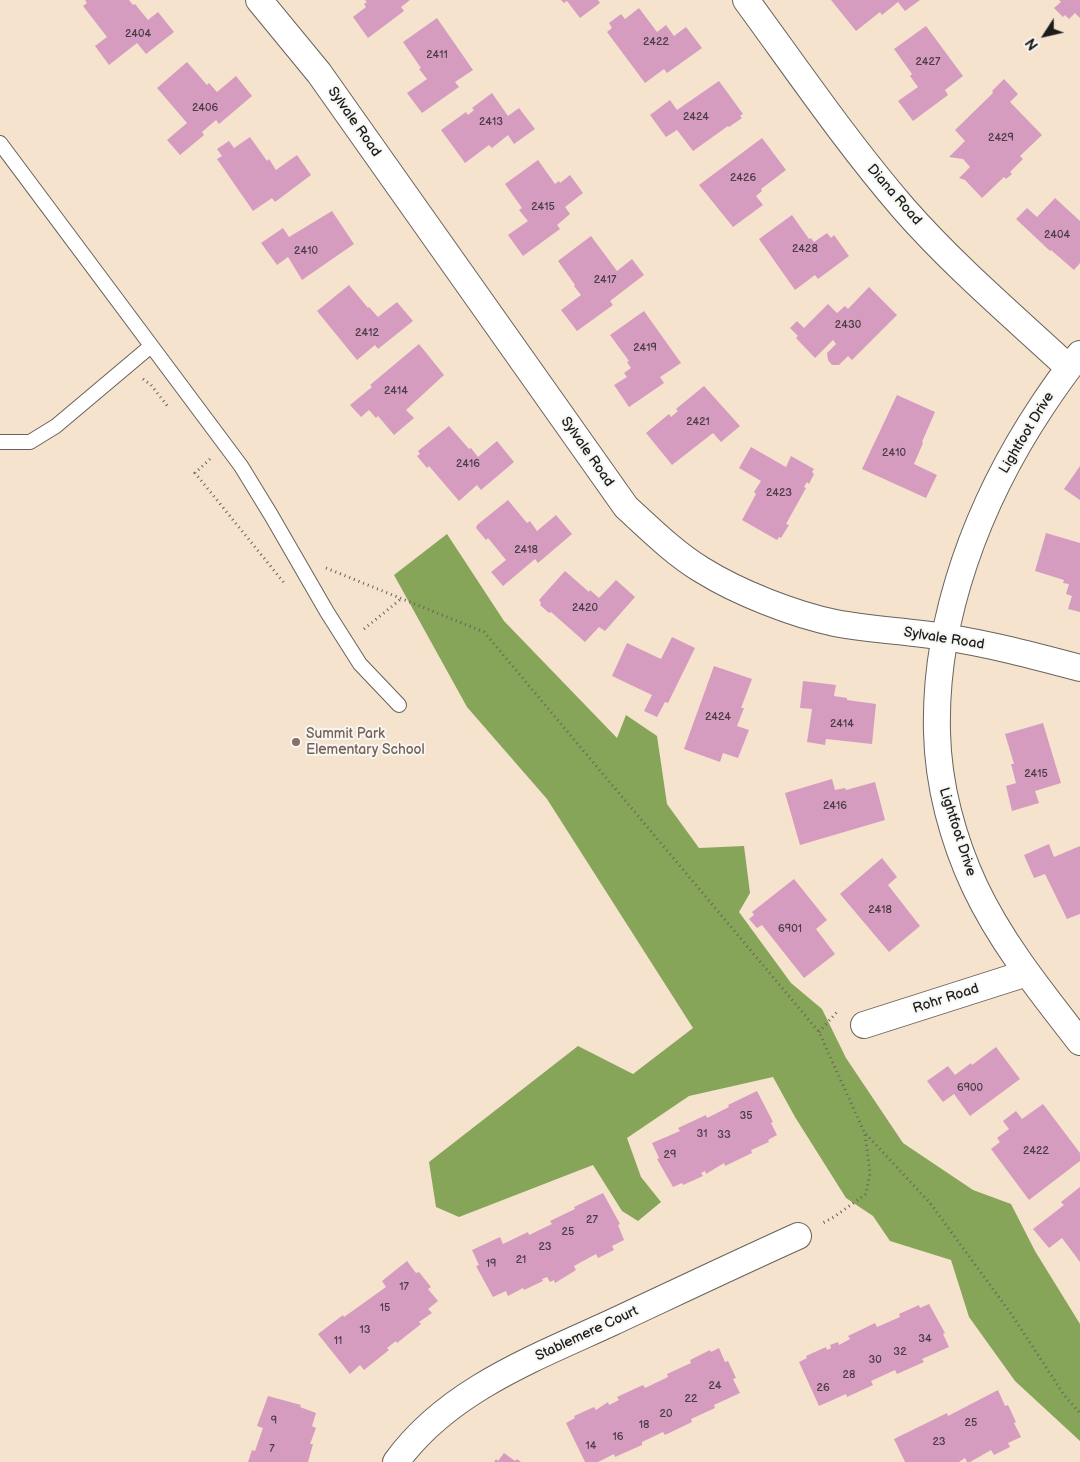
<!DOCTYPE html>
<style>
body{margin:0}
#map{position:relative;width:1080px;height:1462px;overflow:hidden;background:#f5e3ce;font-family:"Balsamiq Sans",sans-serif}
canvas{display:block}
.north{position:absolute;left:1020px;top:10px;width:50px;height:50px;-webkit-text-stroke:4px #f6f6f2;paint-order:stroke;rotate:235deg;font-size:14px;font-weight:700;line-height:20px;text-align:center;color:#1c1c1c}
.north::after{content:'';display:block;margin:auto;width:18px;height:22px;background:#1c1c1c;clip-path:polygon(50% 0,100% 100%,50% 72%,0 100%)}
</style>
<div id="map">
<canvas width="1080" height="1462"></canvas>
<div class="north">N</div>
</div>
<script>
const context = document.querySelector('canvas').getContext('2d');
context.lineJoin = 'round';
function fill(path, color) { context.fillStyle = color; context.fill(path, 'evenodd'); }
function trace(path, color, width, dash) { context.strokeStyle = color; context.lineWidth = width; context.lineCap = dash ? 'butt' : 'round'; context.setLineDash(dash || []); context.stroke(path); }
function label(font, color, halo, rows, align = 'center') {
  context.font = font + ' "Balsamiq Sans",sans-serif'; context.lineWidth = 4; context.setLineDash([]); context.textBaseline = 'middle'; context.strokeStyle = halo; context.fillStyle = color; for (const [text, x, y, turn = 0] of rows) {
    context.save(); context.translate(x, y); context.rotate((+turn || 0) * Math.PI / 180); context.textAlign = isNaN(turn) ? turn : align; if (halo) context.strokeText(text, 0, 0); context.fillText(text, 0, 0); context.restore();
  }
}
const forest = new Path2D(`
 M447,534L504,621L617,738L626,715L657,736L667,804L699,848L744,846L750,893L739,912L791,983L822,1009L846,1058L903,1143L973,1190L1011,1204L1035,1251L1080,1324V1441L1015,1381L969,1317L951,1260L890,1241L873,1216L846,1198L795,1117L773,1077L689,1096L627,1138L641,1177L661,1202L638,1221L622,1211L593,1165L459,1217L436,1207L429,1162L578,1046L633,1074L693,1028L547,799L467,707L394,575Z`);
const building = new Path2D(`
 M85,0H129L133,5L135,4L148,20L158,12L174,32L146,54L137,43L109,65L95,46L107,37L83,6L87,3Z
 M365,0H410L401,7L404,11L368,38L353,17L366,7L364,4L367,2Z
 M561,0H598L600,3L580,18L567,1L564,3Z
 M831,0H920L905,11L898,2L882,15L880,12L856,31Z
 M1059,0H1080V18L1075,13L1069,19L1065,15L1063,17L1054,8L1061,2Z
 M639,8L657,32L666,25L674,36L686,27L702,48L667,73L664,69L645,83L607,32L612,28L609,23L621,14L625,19Z
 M437,18L473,70L455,82L459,87L422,113L407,93L427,79L419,69L421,68L403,42Z
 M926,26L963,76L945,90L948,95L913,121L898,101L918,87L910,76L912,74L894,49Z
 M187,62L207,85L209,83L217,92L236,76L252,96L219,124L216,120L202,132L204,135L180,155L167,140L187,123L157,88Z
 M1004,79L1018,94L1010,102L1042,135L1020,156L1023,159L1010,172L1012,174L1006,179L1004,177L982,198L965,180L959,178L970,167L963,159L949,157L965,141L955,130L993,93L992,91Z
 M719,81L743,114L740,116L742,118L729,127L728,126L693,151L677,130L666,137L650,115L670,100L677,110Z
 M492,93L508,116L519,108L535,129L514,144L508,135L492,148L489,145L465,163L441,130L466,112L468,115L474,110L472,108Z
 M250,137L267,161L269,159L276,170L297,155L311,175L275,202L272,198L253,211L217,159L222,156L217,149L229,141L234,148Z
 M762,138L786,170L761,189L762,191L756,196L763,205L733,227L699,185Z
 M538,160L555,184L559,181L560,183L570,175L583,193L565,207L570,214L557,225L560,229L523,256L508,235L528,221L519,210L522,208L505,184Z
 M1055,198L1080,221V263L1074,270L1051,250L1050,251L1016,219L1027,208L1037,217Z
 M332,211L354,244L302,280L288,257L277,265L261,243L283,228L289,237Z
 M792,215L809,239L811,238L814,242L827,233L831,238L834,235L849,256L818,279L815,275L795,290L759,239Z
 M591,236L617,271L632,259L644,275L610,301L613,305L577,331L561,310L581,295L574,286L575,285L558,261Z
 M349,285L368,308L369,307L378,317L397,302L413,321L378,349L375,345L357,360L317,311Z
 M869,287L897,315L852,360L848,356L839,365H832L828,360L827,353L836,344L833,340L815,358L796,338L798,336L790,328L797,321L804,328L828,304L837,313L845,306L848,309Z
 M644,311L681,363L660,377L664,383L629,407L614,385L627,377L624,373L631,368L627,362L629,361L610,335Z
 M419,344L444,375L406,410L414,418L394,435L378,416L376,418L369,410L361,417L350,405L372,387L370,385Z
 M704,386L740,426L721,442L713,433L672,465L646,433L669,414L671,417L678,411L676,409Z
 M897,395L935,412L922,442L923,443L914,464L937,475L926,498L862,469Z
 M449,426L469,449L471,448L478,457L497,441L514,462L481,490L477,485L459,501L429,466L427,468L417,456L420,454L418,451Z
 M751,447L786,467L791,456L814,469L812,472L814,474L809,484L807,482L804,487L806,488L786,524L789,525L781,538L779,537L777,540L742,520L756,494L754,492L761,481L739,468Z
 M1080,466V500L1064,489Z
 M508,500L527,523L530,521L537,531L556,515L572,534L538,563L535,559L503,586L491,572L506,560L488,538L486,540L476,528L477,525Z
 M1046,533L1080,543V612L1068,609L1072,596L1066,594L1069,584L1063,583L1064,580L1035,571Z
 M565,571L589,592L590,590L599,598L616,580L635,597L605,631L599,627L585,642L551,612L549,613L540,605L541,603L539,600Z
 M672,637L695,648L668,703L665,702L657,717L644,711L652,695L612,676L627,643L661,659Z
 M714,666L752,679L741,708H744L737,726L749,730L738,758L723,753L720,762L684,749Z
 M803,681L836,685L834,696L847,698V700L876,704L872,744L826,739L825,745L807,742L812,709L800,708Z
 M1043,723L1061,783L1035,791L1039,803L1012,811L1006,786L1016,783L1011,764H1014L1005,734Z
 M832,779L835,790L845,788L846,790L875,782L885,820L800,845L785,793Z
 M1049,844L1054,857L1080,846V914L1067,919L1045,874L1034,878L1024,855Z
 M882,858L897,877L888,885L920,926L889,952L840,894Z
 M794,879L827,920L816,929L835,954L804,978L762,925L757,928L749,919L754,915L752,912Z
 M996,1047L1020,1079L970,1116L954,1094L943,1102L927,1081L948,1066L955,1075L971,1063L972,1065Z
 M757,1091L773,1122L771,1123L777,1135L768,1140L769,1142L751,1150L752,1153L725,1166L724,1163L706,1174L705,1171L701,1173L703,1176L683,1185L682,1183L673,1187L657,1159L659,1158L652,1143L680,1131L678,1128L706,1115L707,1118L729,1107L728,1105Z
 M1043,1104L1080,1153V1161L1029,1200L991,1149L1000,1142L997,1138L1009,1129L1003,1121L1016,1111L1022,1119Z
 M1080,1187V1262L1062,1238L1049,1248L1033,1229L1064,1205L1061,1202Z
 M603,1193L620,1224L618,1225L624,1240L612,1246L614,1250L598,1258L596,1254L574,1266L576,1270L555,1283L554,1280L550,1282L547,1277L542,1279L543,1281L524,1290L523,1288L508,1296L506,1291L493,1297L476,1266L479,1265L472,1250L500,1237L503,1244L528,1232L529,1235L552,1224L550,1221L575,1209L574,1207Z
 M407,1261L416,1273L419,1272L431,1287L428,1289L438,1301L428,1309L432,1313L419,1322L421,1324L397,1343L396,1341L387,1348L389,1350L364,1370L360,1365L350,1374L318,1334L343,1315L344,1317L386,1287L382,1281Z
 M929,1304L945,1333L943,1334L949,1347L922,1359L924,1362L897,1374L895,1370L871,1381L873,1385L847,1397L846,1394L819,1406L799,1362L807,1358L806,1356L826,1347L827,1350L831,1348L830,1345L838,1342L839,1345L850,1339L848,1336L875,1323L877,1327L900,1317L899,1314L919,1305L920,1308Z
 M719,1348L725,1362L728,1361L736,1378L733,1379L740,1393L714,1405L715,1408L691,1419L692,1422L665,1435L663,1432L642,1442V1445L615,1457L614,1454L598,1462H585L566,1423L575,1418L574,1416L594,1407L596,1410L608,1402L609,1405L619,1400L617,1397L643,1385L645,1388L668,1377L667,1374L691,1363L690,1360L710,1350L711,1352Z
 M998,1390L1005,1406L1008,1405L1016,1422L1014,1423L1021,1437L1008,1443L1010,1447L994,1455L991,1450L970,1462H967L965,1458L959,1462H905L894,1439L947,1413L948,1416Z
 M268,1396L301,1405L300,1407L316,1413L312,1426L316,1428L310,1444H313L308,1462H248L252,1450L255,1451L263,1428L257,1426Z
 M504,1453L515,1461L517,1459L521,1462H494L496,1459L498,1461Z`);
const path = new Path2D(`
 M143,379L151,385L169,408
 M210,459L195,473L285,584
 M326,568L484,632L819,1032L865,1134L870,1173L866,1194L834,1217L821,1224
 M364,629L401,599
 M819,1032L837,1012
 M866,1134L930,1203L1012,1315L1064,1395L1080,1413`);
const service = new Path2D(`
 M0,143L241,466L271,515L327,612L360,664L399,705
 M0,442H30L56,426L151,346`);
const minor = new Path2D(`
 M259,0L319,73L626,507C650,529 674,553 702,570C739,593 793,614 835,623C871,630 908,631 944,637C990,644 1035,656 1080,668
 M746,0C798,71 847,143 904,209C954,266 1013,316 1068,367
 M1080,354C1066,370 1054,388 1042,406C979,501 934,617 937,732C938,785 953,840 975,887C1002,944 1042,993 1080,1042
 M864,1025L1027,973
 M396,1462C448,1390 535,1358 613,1322C675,1293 736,1264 798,1236`);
const markers = [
 [296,742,5,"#8d6e63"]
];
const numberNames = [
 ["2404",138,34],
 ["2422",656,42],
 ["2411",437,55],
 ["2427",928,62],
 ["2406",205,108],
 ["2424",696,117],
 ["2413",491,122],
 ["2429",1001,138],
 ["2426",743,178],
 ["2415",543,207],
 ["2404",1057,235],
 ["2428",805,249],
 ["2410",306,251],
 ["2417",605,280],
 ["2430",848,325],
 ["2412",367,333],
 ["2419",645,348],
 ["2414",396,391],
 ["2421",698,422],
 ["2410",894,453],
 ["2416",468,464],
 ["2423",779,493],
 ["2418",526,550],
 ["2420",585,608],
 ["2424",718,717],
 ["2414",842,724],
 ["2415",1036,774],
 ["2416",835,806],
 ["2418",880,910],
 ["6901",790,929],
 ["6900",970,1088],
 ["35",746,1116],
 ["31",702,1134],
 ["33",724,1135],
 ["2422",1036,1151],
 ["29",670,1155],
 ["27",592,1220],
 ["25",568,1232],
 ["23",545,1247],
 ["21",521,1260],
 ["19",491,1264],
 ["17",404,1287],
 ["15",385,1308],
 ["13",365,1330],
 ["34",925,1339],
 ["11",338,1341],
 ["32",900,1352],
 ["30",875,1360],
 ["28",849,1375],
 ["24",715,1386],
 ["26",823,1388],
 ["22",691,1399],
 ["20",666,1414],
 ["9",274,1421],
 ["25",971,1423],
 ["18",644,1425],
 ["16",618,1437],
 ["23",939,1442],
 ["14",591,1446],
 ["7",272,1449]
];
const streetNames = [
 ["Sylvale Road",354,122,55],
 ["Diana Road",894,195,49],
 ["Lightfoot Drive",1027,433,-59],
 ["Sylvale Road",587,452,55],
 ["Sylvale Road",944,639,9],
 ["Lightfoot Drive",957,832,72],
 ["Rohr Road",946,999,-18],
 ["Stablemere Court",587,1334,-25]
];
const educationNames = [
 ["Summit Park",306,734],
 ["Elementary School",306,750]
];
fill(forest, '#86a559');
fill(building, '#d59cc0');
trace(service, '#68625a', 16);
trace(minor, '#68625a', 28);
trace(path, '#68625a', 3, [1, 4]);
trace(service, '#fff', 14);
trace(minor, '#fff', 26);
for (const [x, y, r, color] of markers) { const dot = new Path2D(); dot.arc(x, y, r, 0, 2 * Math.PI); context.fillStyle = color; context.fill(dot); trace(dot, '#f6f6f2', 2); }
label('11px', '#4a3c45', null, numberNames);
label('14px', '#1c1c1c', '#f6f6f2', streetNames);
label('14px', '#785e54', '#f6f6f2', educationNames, 'left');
</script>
